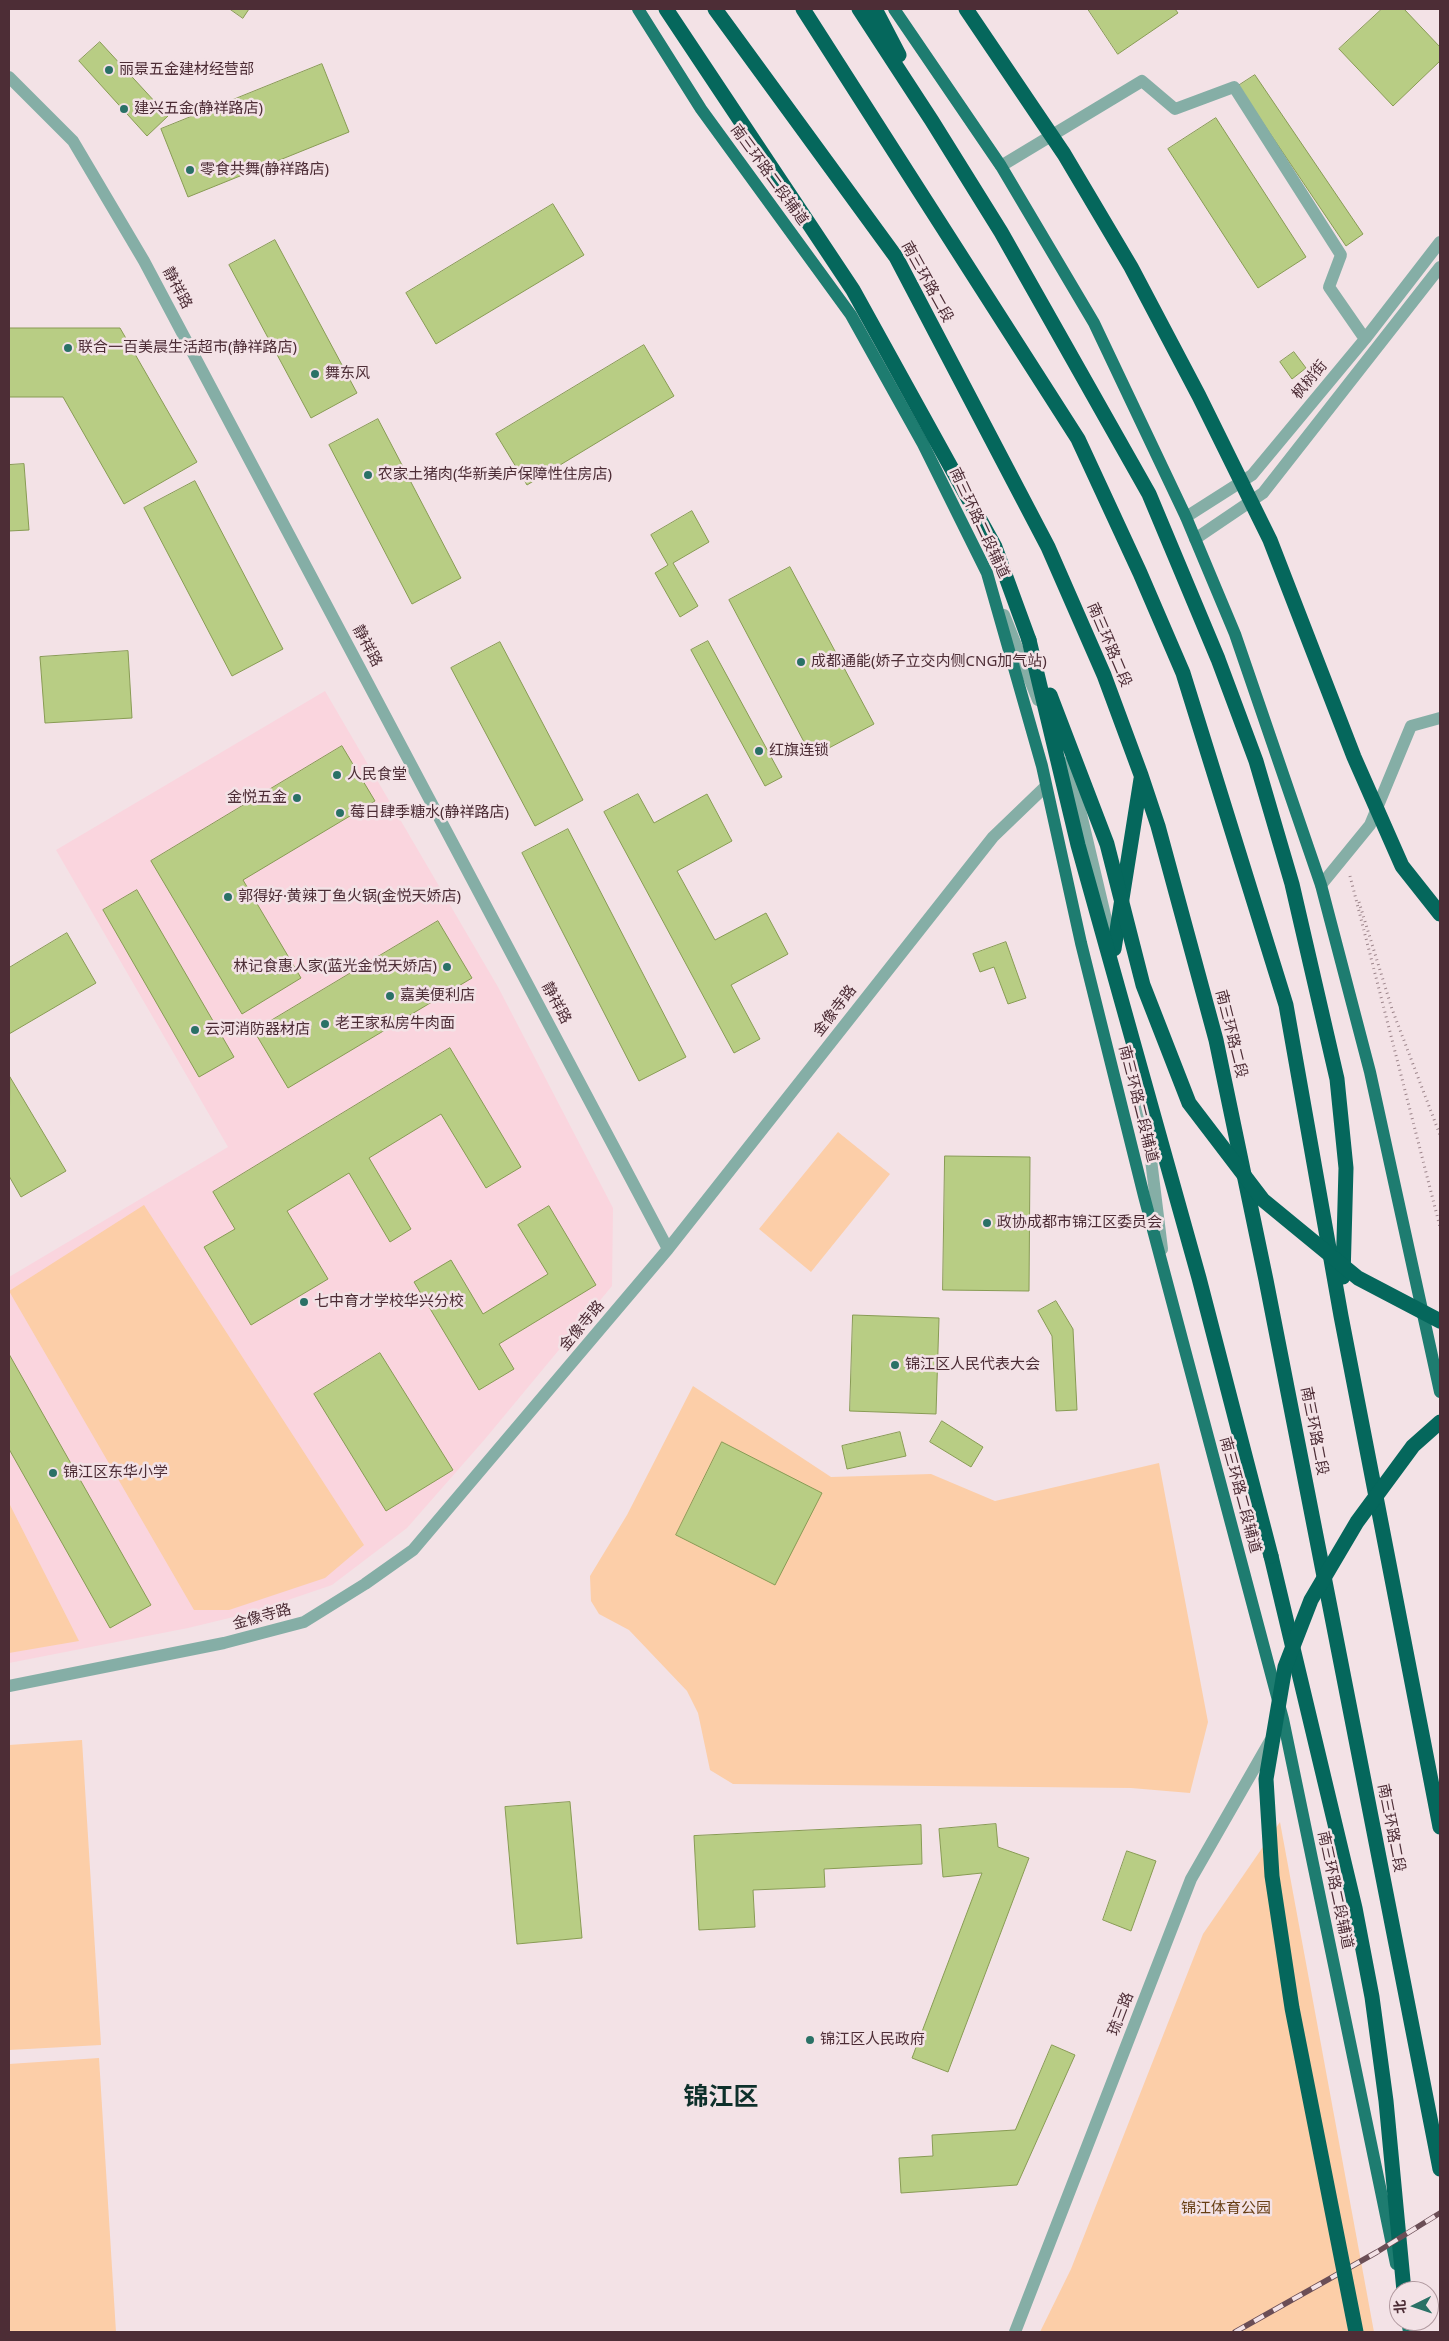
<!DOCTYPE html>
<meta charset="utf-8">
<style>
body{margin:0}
#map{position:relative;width:1449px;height:2341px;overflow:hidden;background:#f3e2e6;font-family:"Noto Sans","Noto Sans SC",sans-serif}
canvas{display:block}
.frame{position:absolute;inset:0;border:10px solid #4d2d36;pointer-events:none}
.north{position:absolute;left:1389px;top:2281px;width:50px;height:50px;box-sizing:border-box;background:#f3e2e6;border:1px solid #b19aa0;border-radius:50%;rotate:266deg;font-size:14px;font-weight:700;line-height:20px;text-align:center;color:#4d2d36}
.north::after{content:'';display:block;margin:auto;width:18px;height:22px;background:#2a7166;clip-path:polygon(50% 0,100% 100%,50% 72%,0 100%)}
</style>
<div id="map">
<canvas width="1449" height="2341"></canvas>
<div class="frame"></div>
<div class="north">北</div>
</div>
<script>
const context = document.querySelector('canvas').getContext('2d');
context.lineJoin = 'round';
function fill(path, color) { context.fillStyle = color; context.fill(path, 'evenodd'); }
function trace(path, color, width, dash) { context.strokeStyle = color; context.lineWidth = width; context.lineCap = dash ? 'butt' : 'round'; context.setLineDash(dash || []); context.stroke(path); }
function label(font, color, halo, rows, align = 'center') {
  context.font = font + ' "Noto Sans","Noto Sans SC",sans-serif'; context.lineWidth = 5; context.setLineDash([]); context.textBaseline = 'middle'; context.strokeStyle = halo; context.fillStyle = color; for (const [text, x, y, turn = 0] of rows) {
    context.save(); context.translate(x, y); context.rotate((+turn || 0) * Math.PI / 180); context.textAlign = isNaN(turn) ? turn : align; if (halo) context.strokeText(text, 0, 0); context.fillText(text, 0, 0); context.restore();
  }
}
const built = new Path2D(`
 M325,691L498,987L613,1208L612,1286L485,1439L407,1528L332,1585L250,1613L188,1628L9,1663V1277L228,1147L56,850Z`);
const green = new Path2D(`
 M838,1132L890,1174L811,1272L759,1229Z
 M144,1205L364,1545L325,1578L229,1610H194L9,1291Z
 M693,1386L831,1477L931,1474L995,1501L1159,1463L1208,1722L1190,1793L1131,1788L733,1784L710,1770L698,1713L687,1691L629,1630L599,1614L591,1601L590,1576L627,1515Z
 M10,1505L79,1641L9,1653V1506Z
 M82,1740L101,2045L9,2050V1745Z
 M1280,1822L1374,2332H1040L1071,2269L1203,1934Z
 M99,2058L116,2332H9V2064Z`);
const building = new Path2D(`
 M230,9H249L243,18Z
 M1088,9H1175L1178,13L1118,54Z
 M1382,9H1404L1440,47V61L1393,106L1339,49Z
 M100,42L168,116L147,136L79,61Z
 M322,64L349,132L188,197L161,129Z
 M1255,75L1363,234L1346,246L1238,86Z
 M1216,118L1306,257L1258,288L1168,149Z
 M553,204L584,255L436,344L406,293Z
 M275,240L357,393L311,418L229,265Z
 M9,328H120L197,462L124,504L63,397H9Z
 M644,345L674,396L527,485L496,434Z
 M1294,352L1306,368L1292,379L1280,362Z
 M378,419L461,578L412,604L329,445Z
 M24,464L29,530L9,531V465Z
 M195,481L283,649L232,676L144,508Z
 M692,511L709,542L673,563L698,606L680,617L655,573L668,565L651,535Z
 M790,567L874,724L812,757L729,600Z
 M708,641L782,777L765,786L691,650Z
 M500,642L583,800L535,826L451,668Z
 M128,651L132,718L45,723L40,657Z
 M342,746L375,801L243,880L301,978L242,1014L151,861Z
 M638,794L654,823L707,794L732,841L677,871L715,940L766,913L788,954L731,985L760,1039L734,1053L604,812Z
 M568,829L686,1057L639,1081L522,853Z
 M137,890L234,1057L199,1077L103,910Z
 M438,921L472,978L288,1088L254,1031Z
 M67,933L96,983L9,1034V968Z
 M1006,942L1026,998L1008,1004L994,967L980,972L973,954Z
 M450,1048L521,1167L486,1188L441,1114L369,1158L411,1229L390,1242L349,1173L287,1211L328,1279L251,1325L204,1247L235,1229L213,1192Z
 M10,1077L66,1171L21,1197L9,1176Z
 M945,1156L1030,1157L1029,1291L943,1290Z
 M549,1206L596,1285L499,1344L514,1369L479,1390L414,1282L451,1260L483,1314L548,1274L518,1225Z
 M1056,1301L1073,1329L1077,1410L1056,1411L1052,1336L1038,1311Z
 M853,1315L939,1318L936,1414L850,1411Z
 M380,1353L453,1470L386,1511L314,1394Z
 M9,1354L151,1605L110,1628L9,1449Z
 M942,1421L983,1447L971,1467L930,1442Z
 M900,1432L906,1456L847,1469L842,1446Z
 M722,1442L822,1493L775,1585L676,1535Z
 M570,1802L582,1938L517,1944L505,1807Z
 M996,1824L998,1847L1029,1858L948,2072L912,2058L982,1873L943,1877L939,1829Z
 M921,1825L922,1864L824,1869L825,1887L753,1890L755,1927L699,1930L694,1836Z
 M1127,1851L1156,1861L1131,1931L1103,1920Z
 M1052,2045L1075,2055L1017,2185L901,2193L899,2158L933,2156L932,2135L1015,2130Z`);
const path = new Path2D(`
 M1350,876L1440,1227
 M1359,902L1392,1009L1440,1135`);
const minor = new Path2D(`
 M9,77L73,141L144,261L668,1249
 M1001,166L1142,81L1175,109L1234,87L1341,255L1329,287L1365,339
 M1186,517L1252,475L1365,339L1440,242
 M1195,539L1263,493L1440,267
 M1004,615L1038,700
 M1064,763L1076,793L1109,932
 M1321,885L1370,825L1411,726L1440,718
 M1144,1103L1162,1249
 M9,1686L224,1643L304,1622L365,1584L413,1550L668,1249L993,837L1046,786
 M1015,2332L1191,1879L1270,1741`);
const major = new Path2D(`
 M638,9L701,109L851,315L923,444L987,573L1042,766L1081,943L1144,1196L1283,1719L1396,2264
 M894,9L1001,166L1094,323L1186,517L1235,634L1321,885L1370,1072L1440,1392
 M1407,2321L1409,2332`);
const highway = new Path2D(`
 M666,9L853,290L995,547L1029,640
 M715,9L896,257L1048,547L1104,675L1141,775L1158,826L1216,1040L1266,1280L1440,2169
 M803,9L1078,439L1140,573L1183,673L1286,1005L1341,1316L1440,1827
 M859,9L932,121L1001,232L1149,494L1218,659L1256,761L1292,884L1337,1079L1346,1168L1343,1277
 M875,9L899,55
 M1114,949L1141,779
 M1271,1556L1355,1908L1372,1997L1386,2101L1404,2291`);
const rail = new Path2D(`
 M1235,2332L1377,2252L1440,2213`);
const highwayBridge = new Path2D(`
 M966,9L1064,154L1131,267L1199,396L1270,540L1354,757L1402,866L1440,914
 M1029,640L1078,845L1199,1278L1271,1556
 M1050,695L1107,844L1143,985L1189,1103L1263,1200L1358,1278L1440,1321
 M1356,2332L1292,2008L1272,1876L1266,1779L1285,1667L1311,1600L1357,1522L1413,1446L1440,1422`);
const markers = [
 [109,70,5,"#2a7166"],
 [124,109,5,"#2a7166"],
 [190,170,5,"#2a7166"],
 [68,348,5,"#2a7166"],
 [315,374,5,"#2a7166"],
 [368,475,5,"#2a7166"],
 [801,662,5,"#2a7166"],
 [759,751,5,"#2a7166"],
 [337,775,5,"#2a7166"],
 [297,798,5,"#2a7166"],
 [340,813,5,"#2a7166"],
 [228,897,5,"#2a7166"],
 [447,967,5,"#2a7166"],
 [390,996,5,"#2a7166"],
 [325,1024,5,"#2a7166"],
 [195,1030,5,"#2a7166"],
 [987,1223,5,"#2a7166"],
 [304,1302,5,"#2a7166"],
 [895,1365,5,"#2a7166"],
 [53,1473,5,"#2a7166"],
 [810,2040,5,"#2a7166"]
];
const poiNames = [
 ["丽景五金建材经营部",119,70],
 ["建兴五金(静祥路店)",134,109],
 ["零食共舞(静祥路店)",200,170],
 ["联合一百美晨生活超市(静祥路店)",78,348],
 ["舞东风",325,374],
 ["农家土猪肉(华新美庐保障性住房店)",378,475],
 ["成都通能(娇子立交内侧CNG加气站)",811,662],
 ["红旗连锁",769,751],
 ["人民食堂",347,775],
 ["金悦五金",287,798,"right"],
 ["莓日肆季糖水(静祥路店)",350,813],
 ["郭得好·黄辣丁鱼火锅(金悦天娇店)",238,897],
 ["林记食惠人家(蓝光金悦天娇店)",437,967,"right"],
 ["嘉美便利店",400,996],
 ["老王家私房牛肉面",335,1024],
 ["云河消防器材店",205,1030],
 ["政协成都市锦江区委员会",997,1223],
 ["七中育才学校华兴分校",314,1302],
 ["锦江区人民代表大会",905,1365],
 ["锦江区东华小学",63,1473],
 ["锦江区人民政府",820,2040]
];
const streetNames = [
 ["南三环路二段辅道",769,175,54],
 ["南三环路二段",927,282,61],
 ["静祥路",177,288,62],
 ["枫树街",1310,380,-50],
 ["南三环路二段辅道",979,523,65],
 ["南三环路二段",1109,645,67],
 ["静祥路",367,646,62],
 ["静祥路",556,1003,62],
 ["金像寺路",835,1011,-52],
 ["南三环路二段",1231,1034,76],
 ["南三环路二段辅道",1138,1104,76],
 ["金像寺路",582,1326,-50],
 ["南三环路二段",1314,1431,79],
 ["南三环路二段辅道",1240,1495,75],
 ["金像寺路",262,1617,-15],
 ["南三环路二段",1391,1828,79],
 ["南三环路二段辅道",1335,1890,78],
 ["琉三路",1121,2014,-69]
];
const parkNames = [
 ["锦江体育公园",1226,2209]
];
const townNames = [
 ["锦江区",721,2098]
];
fill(built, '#fad5de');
fill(green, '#fccea8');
fill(building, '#b8cd84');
trace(building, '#889b54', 1);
trace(path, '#9e868c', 3, [1, 4]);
trace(minor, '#85aea6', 12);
trace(major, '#1e7c70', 12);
trace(highway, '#05675c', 15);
trace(rail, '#6b4e56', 5.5);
trace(rail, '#f3e2e6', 4, [11]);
trace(highwayBridge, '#05675c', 15);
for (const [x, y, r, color] of markers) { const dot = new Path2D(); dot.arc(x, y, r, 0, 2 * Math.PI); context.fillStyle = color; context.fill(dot); trace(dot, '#f3e2e6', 2); }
label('15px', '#4d2d36', '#f3e2e6', poiNames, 'left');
label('15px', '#4d2d36', '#f3e2e6', streetNames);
label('15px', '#673e14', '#f3e2e6', parkNames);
label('bold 25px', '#0e302b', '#f3e2e6', townNames);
</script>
